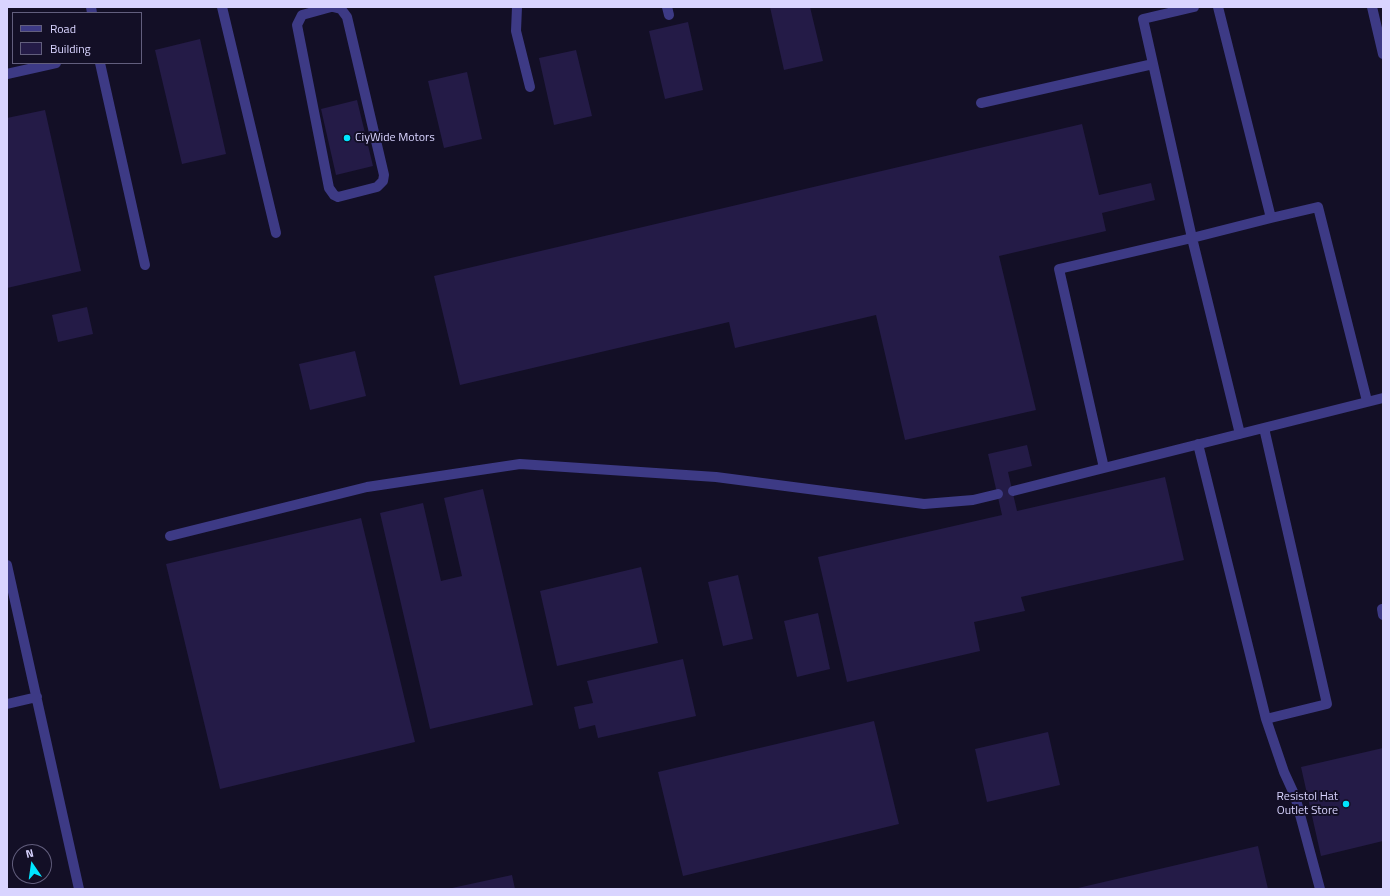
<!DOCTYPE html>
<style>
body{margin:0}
#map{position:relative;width:1390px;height:896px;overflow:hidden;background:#130f26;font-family:"Titillium Web",sans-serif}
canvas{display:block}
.frame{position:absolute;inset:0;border:8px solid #d9d4ff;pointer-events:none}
.legend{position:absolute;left:12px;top:12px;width:130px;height:52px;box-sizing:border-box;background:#130f26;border:1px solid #625e7d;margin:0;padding:5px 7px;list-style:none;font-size:12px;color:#d9d4ff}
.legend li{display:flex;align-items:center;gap:8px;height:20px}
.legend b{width:20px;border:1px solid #625e7d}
.north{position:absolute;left:12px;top:844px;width:40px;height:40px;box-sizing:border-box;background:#130f26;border:1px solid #625e7d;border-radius:50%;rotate:347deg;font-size:11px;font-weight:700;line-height:16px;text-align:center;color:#d9d4ff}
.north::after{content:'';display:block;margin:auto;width:14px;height:18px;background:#00e5ff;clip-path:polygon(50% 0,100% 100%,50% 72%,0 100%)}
</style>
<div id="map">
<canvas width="1390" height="896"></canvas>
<div class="frame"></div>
<ul class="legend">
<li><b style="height:5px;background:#3d3a85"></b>Road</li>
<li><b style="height:11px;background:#241b47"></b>Building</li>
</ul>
<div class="north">N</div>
</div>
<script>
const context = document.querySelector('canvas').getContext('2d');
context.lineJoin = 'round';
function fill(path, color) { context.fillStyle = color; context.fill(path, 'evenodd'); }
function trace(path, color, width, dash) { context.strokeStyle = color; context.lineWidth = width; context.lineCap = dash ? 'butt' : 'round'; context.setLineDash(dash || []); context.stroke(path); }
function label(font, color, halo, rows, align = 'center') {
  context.font = font + ' "Titillium Web",sans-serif'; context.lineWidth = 4; context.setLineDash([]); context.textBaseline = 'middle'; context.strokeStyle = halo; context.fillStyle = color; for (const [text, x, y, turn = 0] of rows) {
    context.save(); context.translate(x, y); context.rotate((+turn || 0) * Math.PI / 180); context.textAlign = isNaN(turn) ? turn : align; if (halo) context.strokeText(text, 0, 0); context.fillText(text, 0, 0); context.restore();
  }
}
const building = new Path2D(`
 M770,7H810L823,61L784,70Z
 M688,22L703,90L665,99L649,31Z
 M200,39L226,154L182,164L155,50Z
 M576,50L592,116L554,125L539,58Z
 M467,72L482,139L444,148L428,81Z
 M357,100L373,166L336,175L321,109Z
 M45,110L81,271L7,288V118Z
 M1082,124L1099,195L1151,183L1155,200L1102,213L1106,231L999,256L1036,410L905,440L876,315L735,348L729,322L460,385L434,276Z
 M87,307L93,334L58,342L52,315Z
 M355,351L366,396L310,410L299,364Z
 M1027,445L1032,466L1008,472L1017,511L1165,477L1184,560L1021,597L1025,611L974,622L980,651L847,682L818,557L1002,515L988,454Z
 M483,489L533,705L430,729L380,513L423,503L441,581L462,576L444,498Z
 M361,518L415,742L220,789L166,564Z
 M641,567L658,643L557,666L540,591Z
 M738,575L753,639L723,646L708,582Z
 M818,613L830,669L797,677L784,621Z
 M683,659L696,716L598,738L595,725L579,729L574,707L593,703L587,681Z
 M874,721L899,824L683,876L658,772Z
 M1048,732L1060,785L987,802L975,749Z
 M1383,748V841L1321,856L1301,767Z
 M1258,846L1268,889H1078V888Z
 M512,875L515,889H452V888Z`);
const lane = new Path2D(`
 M91,7L92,13
 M222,7L276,233
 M331,7L302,15L297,25L329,188L334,195L338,197L377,187L383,181L384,175L347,17L341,9L333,7
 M517,7L516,31L530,87
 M667,7L669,15
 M1194,7L1143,19L1192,238L1059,269L1104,468L1383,398
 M1218,7L1271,218L1318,207L1367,401
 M100,63L145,265
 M7,74L56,63
 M981,103L1153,64
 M1264,428L1327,704L1266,719
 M1240,434L1192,238L1271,218
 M1198,444L1266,719L1284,772L1295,796L1320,889
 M1013,491L1104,468
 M170,536L367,487L520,464L716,477L924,504L973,500L998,494
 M7,565L79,889
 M1382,609L1383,615
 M7,704L37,697`);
const street = new Path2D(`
 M1372,7L1383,54`);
const markers = [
 [347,138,4,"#00e5ff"],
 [1346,804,4,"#00e5ff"]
];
const poiNames = [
 ["CiyWide Motors",355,138],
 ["Resistol Hat",1338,797,"right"],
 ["Outlet Store",1338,811,"right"]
];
fill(building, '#241b47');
trace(lane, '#3d3a85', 10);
trace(street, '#3d3a85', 10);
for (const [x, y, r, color] of markers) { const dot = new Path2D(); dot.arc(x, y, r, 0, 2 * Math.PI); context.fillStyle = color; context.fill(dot); trace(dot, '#130f26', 1.5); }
label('12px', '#d9d4ff', '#130f26', poiNames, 'left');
</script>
